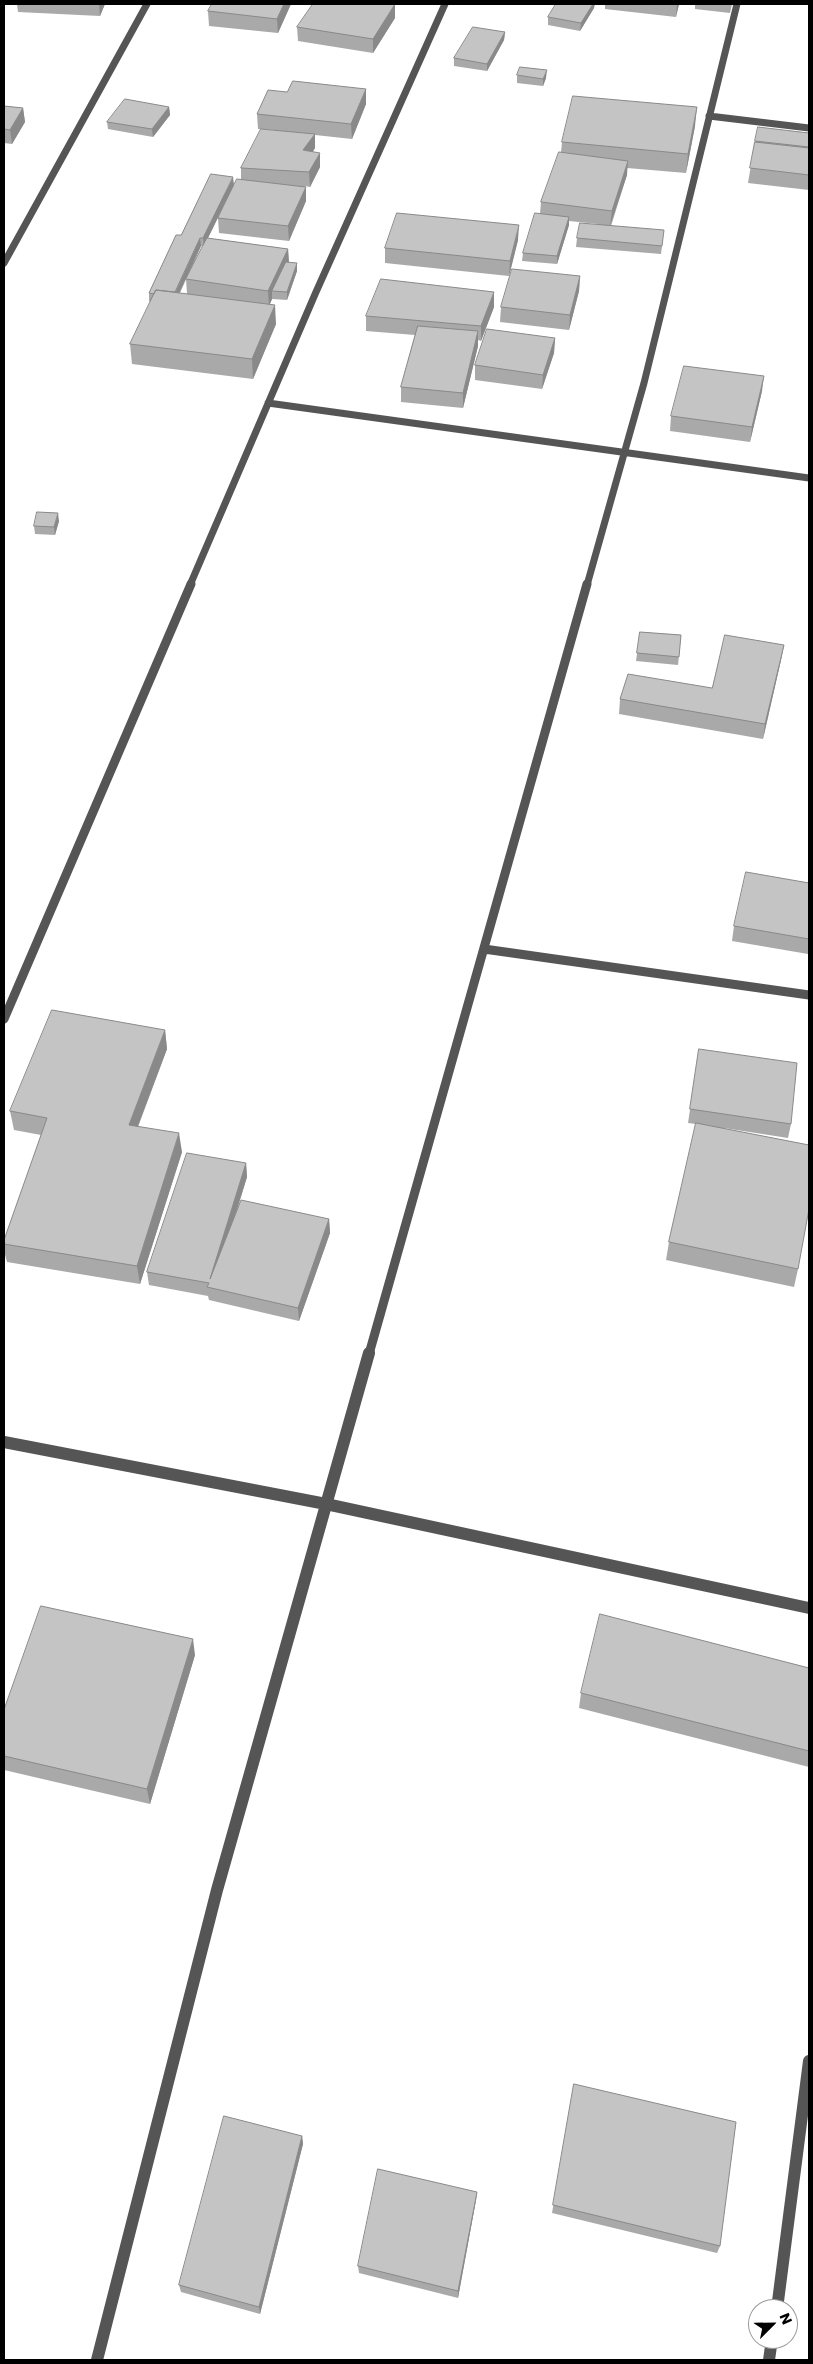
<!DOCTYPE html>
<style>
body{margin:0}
#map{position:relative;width:813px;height:2364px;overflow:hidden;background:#fff;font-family:Poppins,sans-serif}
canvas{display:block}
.frame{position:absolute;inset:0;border:5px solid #000;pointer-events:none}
.north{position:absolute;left:748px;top:2299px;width:50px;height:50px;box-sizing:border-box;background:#fff;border:1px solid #999;border-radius:50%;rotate:67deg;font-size:14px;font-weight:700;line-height:20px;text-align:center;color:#000}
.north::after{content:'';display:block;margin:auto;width:18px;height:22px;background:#000;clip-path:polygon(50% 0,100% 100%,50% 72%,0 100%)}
</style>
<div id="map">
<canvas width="813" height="2364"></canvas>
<div class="frame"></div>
<div class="north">N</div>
</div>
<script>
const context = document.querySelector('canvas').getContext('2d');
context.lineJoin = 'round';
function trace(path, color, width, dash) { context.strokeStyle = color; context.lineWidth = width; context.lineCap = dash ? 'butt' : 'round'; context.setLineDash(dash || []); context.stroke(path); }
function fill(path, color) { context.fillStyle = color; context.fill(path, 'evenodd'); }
const minorFar2 = new Path2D(`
 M709,116L809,128
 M4,263L147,4
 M268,403L809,478
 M190,585L316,292L445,4
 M587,585L644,383L737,4`);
const minorFar1 = new Path2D(`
 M484,949L809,995
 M4,1019L191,584
 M369,1354L587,584`);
const minor = new Path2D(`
 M4,1442L326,1504L809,1608
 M777,2309L809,2061
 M97,2360L217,1890L369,1353
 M769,2360L772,2339`);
const wall = new Path2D(`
 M17,4H105L100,16L18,12Z
 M291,4L278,33L209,26L208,11Z
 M605,4H679L676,17L605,9Z
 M695,4H732L730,13L695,9Z
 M594,8L580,31L548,25V17Z
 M395,18L373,53L298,41L297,27Z
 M505,32L504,40L487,71L454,66V58Z
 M517,75L546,78L543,86L517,83Z
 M366,89V104L352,139L315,135V148L313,152L320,167L310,187L305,186L306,187V201L289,241L219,233L218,218L241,179V168L274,130L258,129L257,114L287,92Z
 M4,106L23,108L25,122L12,144L4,143Z
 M169,107L170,115L153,137L108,129L107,122Z
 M695,126L686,173L627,168V175L611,226L663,239L661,254L576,247L577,238L598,224L569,221V225L557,264L522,261L523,253L540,214L541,202L561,152L562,142Z
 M809,133V190L748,183L755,141Z
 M234,185L208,238L288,249L289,262L297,271L287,300L272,299L270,304L276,324L253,379L132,364L130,344L151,302L149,301V293L181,235ZM201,246H203L186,279L187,294L180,293Z
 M518,240L509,276L385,263V248Z
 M580,276L579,291L569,330L500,322L501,307Z
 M494,307L481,341L478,340V346L463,408L401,402V387L415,335L366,331V316Z
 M555,338L554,353L542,389L475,380V365Z
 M762,391L750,442L670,431L671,416Z
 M59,521L55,535L35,534L34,526Z
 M640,632L681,635L678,665L636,661Z
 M784,645L781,660L763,739L619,714L620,699L712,688Z
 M809,883V949L808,954L732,941L734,926Z
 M165,1030L167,1049L138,1127L182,1152L140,1284L7,1262L4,1251V1244L41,1135L14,1130L10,1111Z
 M699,1049L791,1124L788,1138L724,1128L798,1269L794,1287L666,1260L669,1242L696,1124L688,1123Z
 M246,1163L247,1177L238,1207L329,1219L330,1233L299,1321L209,1300L208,1296L149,1285L147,1272Z
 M195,1655L150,1804L4,1770V1710Z
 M809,1668V1767L579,1708L581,1693Z
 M574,2084L720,2246L717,2253L552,2213Z
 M302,2136L303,2144L260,2314L181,2292L179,2285Z
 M477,2192L476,2200L458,2298L359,2273L358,2266Z`);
const shadedWall = new Path2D(`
 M99,4H105L100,16Z
 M284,4H291L278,33L277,19Z
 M395,4V18L373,53V39Z
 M593,4H595L594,8L580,31L581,23Z
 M677,4H679L676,17Z
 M505,32L504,40L487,71V64Z
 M547,70L546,78L543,86V79Z
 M366,89V104L352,139L351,124Z
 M169,107L170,115L153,137L152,129Z
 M697,107L695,126L686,173L688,154Z
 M23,108L25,122L12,144L10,130Z
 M315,134V148L303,165V150Z
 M320,153V167L310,187L309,172Z
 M628,161L627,175L610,226L612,211Z
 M233,177L234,185L204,246L203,238Z
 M306,187V201L289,241L288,226Z
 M569,217V225L557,264V256Z
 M519,225L518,240L509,276L510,261Z
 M200,238L201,246L174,304V296Z
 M288,249L289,264L272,291V299L269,306L268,291Z
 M297,263V271L287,300V292Z
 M580,276L579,291L569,330L570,315Z
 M494,292V307L481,341V326Z
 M275,305L276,324L253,379L252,359Z
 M478,331V346L463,408V393Z
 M555,338L554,353L542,389L543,375Z
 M764,376L762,391L750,442L752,427Z
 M58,513L59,521L55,535L54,527Z
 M784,645L781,660L763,739L765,724Z
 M165,1030L167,1049L131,1144L129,1125Z
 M179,1133L182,1152L140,1284L137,1266Z
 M246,1163L247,1177L212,1288L210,1279Z
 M329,1219L330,1233L299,1321L298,1308Z
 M193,1639L195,1655L150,1804L147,1789Z
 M302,2136L303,2144L260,2314L259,2307Z
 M477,2192L476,2200L458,2298V2291Z`);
const building = new Path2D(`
 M212,4H284L277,19L208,11Z
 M313,4H395L373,39L297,27Z
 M556,4H593L581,23L548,17Z
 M473,27L505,32L487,64L454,58Z
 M520,67L547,70L543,79L517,75Z
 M293,81L366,89L351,124L257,114L268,90L287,92Z
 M573,96L697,107L688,154L562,142Z
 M125,99L169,107L152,129L107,122Z
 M4,106L23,108L10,130L4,129Z
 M758,127L809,133V147L755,141Z
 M261,129L315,134L303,150L320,153L309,172L241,168Z
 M755,142L809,148V175L750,168Z
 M559,152L628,161L612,211L541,202Z
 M211,174L233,177L203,238H200L175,292L156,290L154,294L149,293L176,235H181Z
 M237,179L306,187L288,226L218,218Z
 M397,213L519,225L510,261L385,248Z
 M535,213L569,217L557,256L523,253Z
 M580,223L664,230L662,246L577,238Z
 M207,238L288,249L268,291L186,279Z
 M286,262L297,263L287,292L272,291Z
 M512,269L580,276L570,315L501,307Z
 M381,279L494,292L481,326L366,316Z
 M156,290L275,305L252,359L130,344Z
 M418,326L478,331L463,393L401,387Z
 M487,329L555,338L543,375L475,365Z
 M684,366L764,376L752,427L671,416Z
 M37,512L58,513L54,527L34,526Z
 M640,632L681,635L679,657L637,653Z
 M725,635L784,645L765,724L620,699L628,674L712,688Z
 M746,872L809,883V939L734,926Z
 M52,1010L165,1030L129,1125L179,1133L137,1266L4,1244V1240L47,1118L10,1111Z
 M699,1049L797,1063L791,1124L690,1109Z
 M696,1123L809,1145V1209L798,1269L669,1242Z
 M187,1153L246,1163L210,1279L241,1200L329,1219L298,1308L207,1287L209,1283L147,1272Z
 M41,1606L193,1639L147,1789L4,1756V1710Z
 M600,1614L809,1668V1751L581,1693Z
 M574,2084L736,2122L720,2246L553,2205Z
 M224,2116L302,2136L259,2307L179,2285Z
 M378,2169L477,2192L458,2291L358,2266Z`);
trace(minorFar2, '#555', 7);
trace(minorFar1, '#555', 9);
trace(minor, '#555', 12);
fill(wall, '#a9a9a9');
fill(shadedWall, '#898989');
fill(building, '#c4c4c4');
trace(building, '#898989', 1);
</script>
